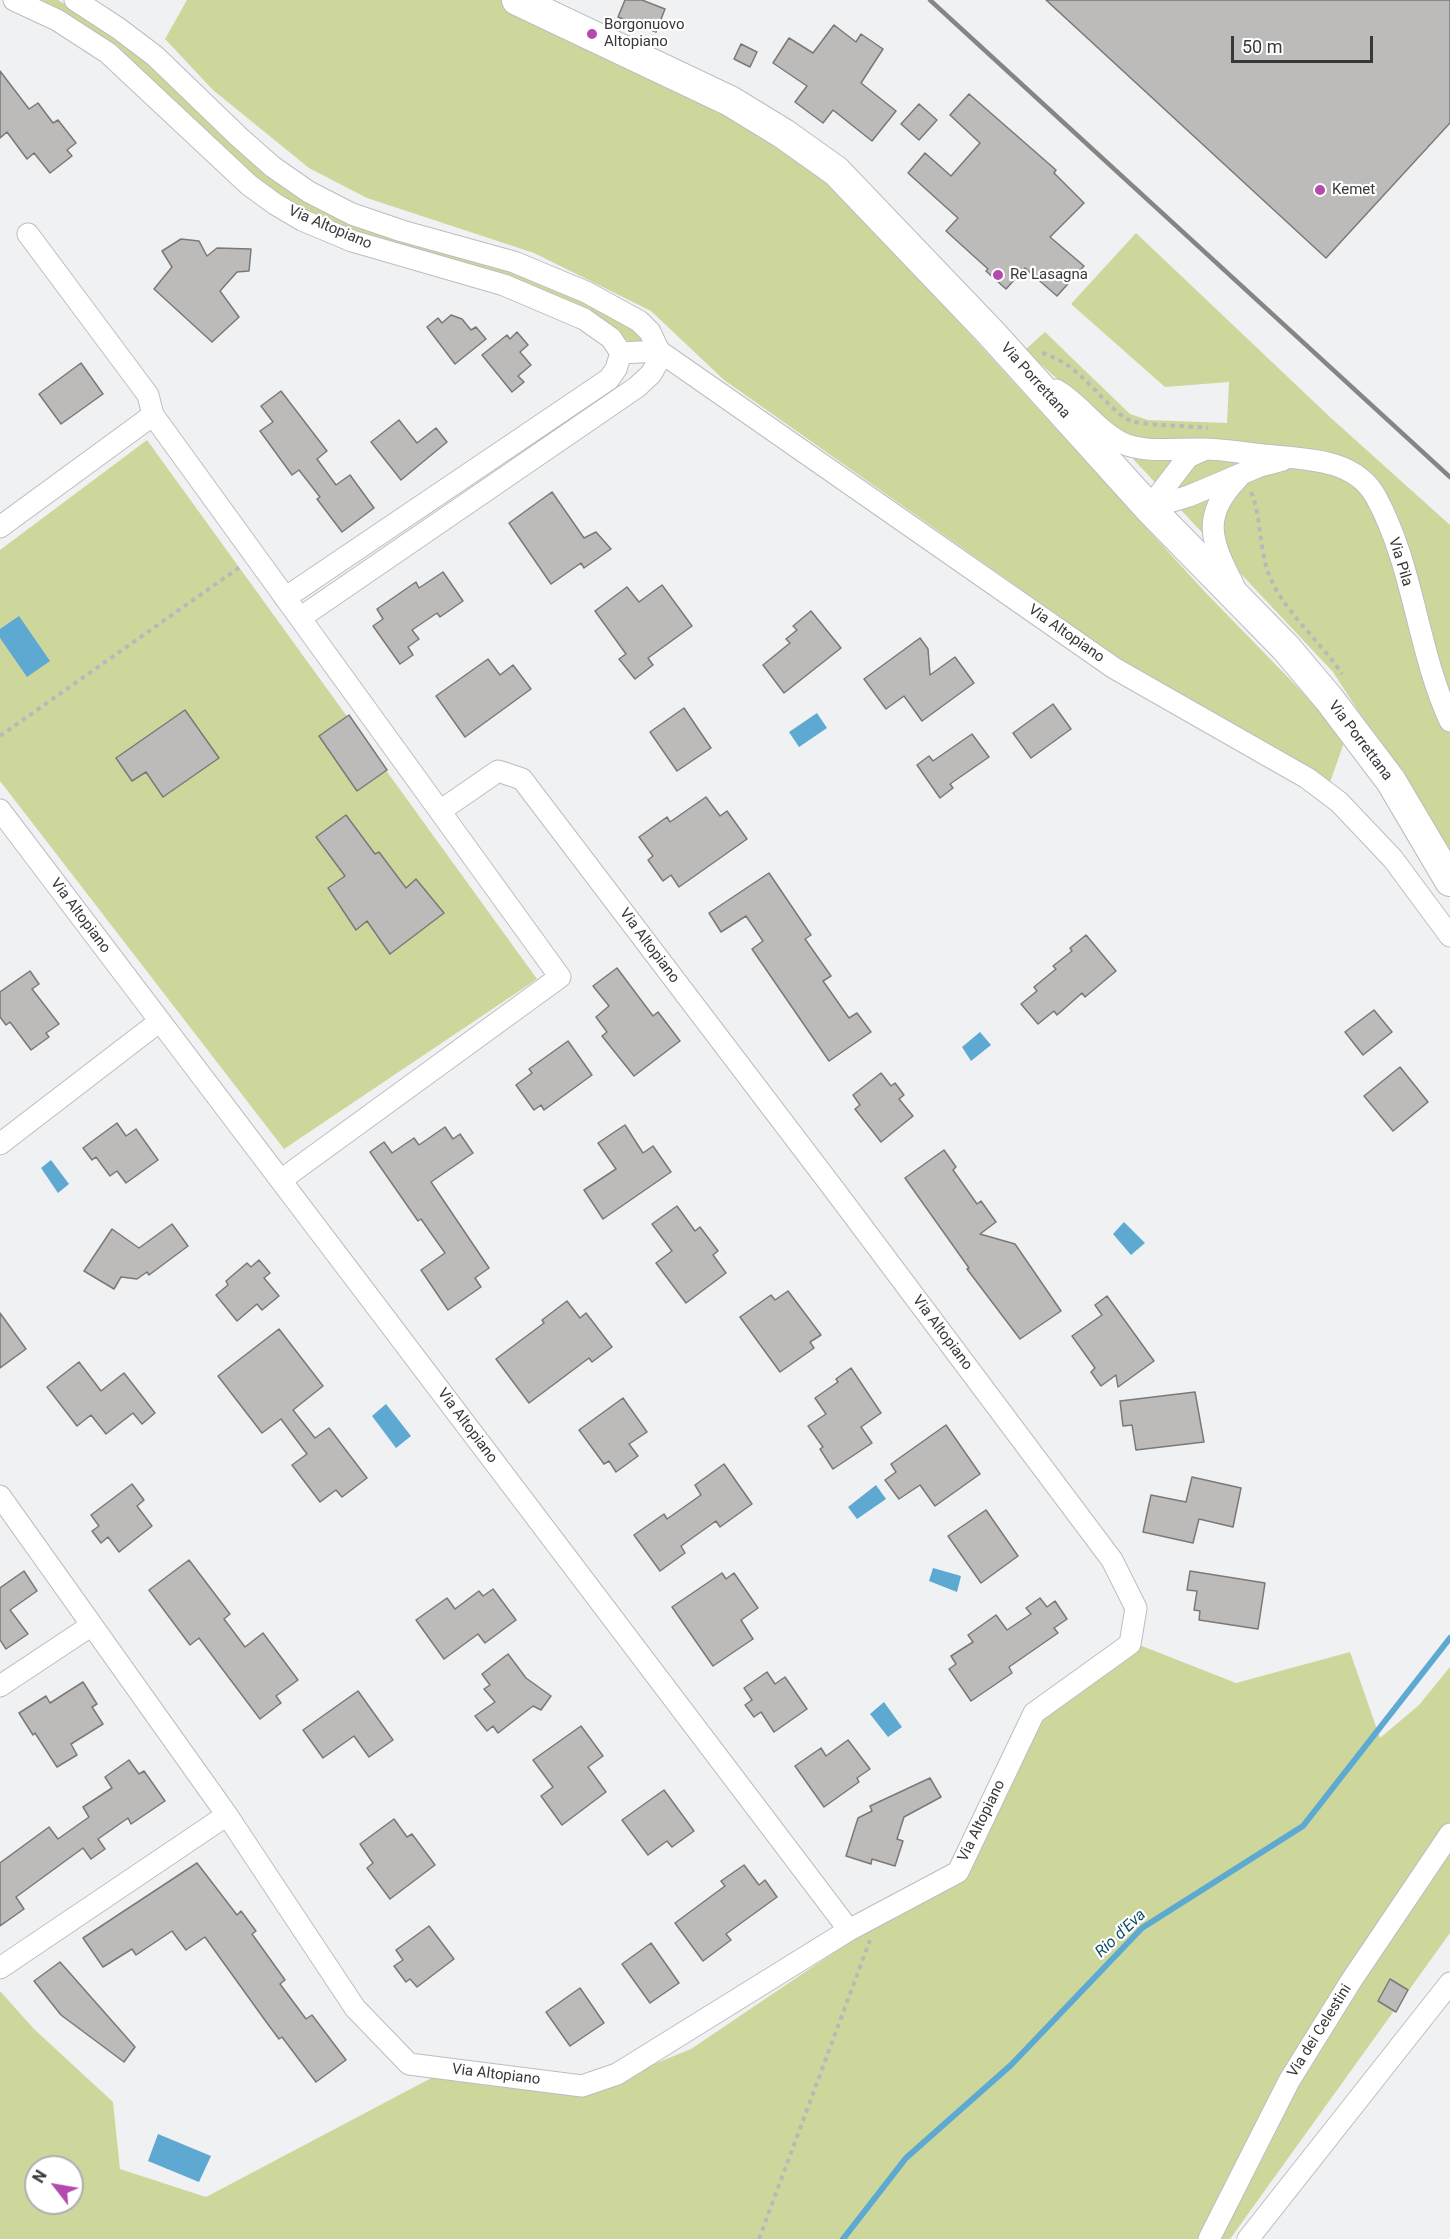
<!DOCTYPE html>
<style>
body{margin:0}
#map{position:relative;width:1450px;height:2239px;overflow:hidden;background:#f0f1f3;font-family:Roboto,sans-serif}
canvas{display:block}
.north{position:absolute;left:24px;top:2155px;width:60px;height:60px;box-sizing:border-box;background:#fff;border:2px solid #afafaf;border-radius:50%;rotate:301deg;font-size:16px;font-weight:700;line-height:24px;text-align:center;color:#383838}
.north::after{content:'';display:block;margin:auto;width:21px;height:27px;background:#b34bae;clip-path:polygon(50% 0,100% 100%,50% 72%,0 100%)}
.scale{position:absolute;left:1231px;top:36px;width:142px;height:27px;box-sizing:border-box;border:3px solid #383838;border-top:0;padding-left:8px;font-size:18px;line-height:21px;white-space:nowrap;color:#383838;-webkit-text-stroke:4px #fff;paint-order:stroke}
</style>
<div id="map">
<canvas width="1450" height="2239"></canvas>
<div class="north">N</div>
<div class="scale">50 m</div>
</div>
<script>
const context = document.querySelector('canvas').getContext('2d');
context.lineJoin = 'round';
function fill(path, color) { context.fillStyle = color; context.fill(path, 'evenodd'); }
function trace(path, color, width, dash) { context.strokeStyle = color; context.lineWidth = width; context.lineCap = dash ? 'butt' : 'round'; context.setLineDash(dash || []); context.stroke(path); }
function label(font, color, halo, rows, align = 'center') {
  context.font = font + ' Roboto,sans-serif'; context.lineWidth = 4.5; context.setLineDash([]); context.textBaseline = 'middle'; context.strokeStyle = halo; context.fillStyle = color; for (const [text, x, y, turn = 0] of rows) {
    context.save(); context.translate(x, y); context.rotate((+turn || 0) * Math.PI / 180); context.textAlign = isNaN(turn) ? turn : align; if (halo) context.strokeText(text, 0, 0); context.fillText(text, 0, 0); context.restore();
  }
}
const green = new Path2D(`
 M30,0H58L110,31L281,180L578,293L632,326L646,342L640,345L628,341L590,314L342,229L290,205Z
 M187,0H519L756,113L843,195L1205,592L1346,737L1329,785L1208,721L724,380L651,311L534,253L367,198L309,168L213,90L165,39Z
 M1136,233L1331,418L1450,525V860L1412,794L1333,672L1134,460L1114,430L1025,350L1045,332L1130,414L1148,420L1227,423L1229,382L1165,387L1071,304Z
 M147,440L537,979L284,1149L0,781V550Z
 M1142,1646L1236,1683L1350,1652L1380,1738L1419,1705L1450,1667V1933L1230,2239H0V1991L34,2029L113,2102L120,2169L206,2197L437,2075L588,2091L691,2049L968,1862L1027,1729ZM36,2167H72V2203H36Z`);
const water = new Path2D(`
 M19,616L50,661L27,677L0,638V629Z
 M817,713L827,728L799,747L789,732Z
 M980,1032L991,1045L971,1061L962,1047Z
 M51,1160L69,1184L58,1193L41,1168Z
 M1124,1222L1145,1243L1131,1255L1113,1234Z
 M386,1404L411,1436L396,1448L372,1416Z
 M876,1485L886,1499L857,1519L848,1507Z
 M933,1568L961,1576L957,1592L929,1581Z
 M884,1702L902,1727L888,1737L870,1714Z
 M158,2134L211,2156L199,2182L148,2161Z`);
const stream = new Path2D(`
 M843,2239L906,2158L1011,2065L1142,1928L1303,1826L1450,1638`);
const building = new Path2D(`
 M625,0H642L665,9L656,32L618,17Z
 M1046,0H1450V123L1326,258Z
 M834,25L856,42L861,34L883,49L861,83L896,111L872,141L833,110L823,123L795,102L807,86L773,63L789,38L813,53Z
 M741,44L757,52L750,67L734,59Z
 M0,71L29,109L38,103L53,123L58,120L76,143L67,150L72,156L50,173L34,153L27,159L7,132L0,138Z
 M969,94L1056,170L1054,173L1084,203L1050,237L1084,266L1057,296L1025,268L1006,289L986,271L988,269L946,231L958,218L908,173L925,153L951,176L980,143L950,115Z
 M919,104L937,120L919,140L901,124Z
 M181,239L199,241L207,256L217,248L251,249L249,271L237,272L220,291L239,317L212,342L154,289L172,267L162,251Z
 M451,315L462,319L471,330L476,327L486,339L455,364L427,327L438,318L442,323Z
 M517,332L528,345L520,352L531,365L518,376L524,382L512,392L482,355L507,335L510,339Z
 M81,363L103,394L61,424L39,394Z
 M281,391L327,451L317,459L336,485L350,475L374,508L342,532L317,499L320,497L299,470L292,475L260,431L273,422L261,406Z
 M399,420L417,443L436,428L447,442L401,480L371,442Z
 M552,492L584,538L596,532L611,549L584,568L581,563L551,584L509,523Z
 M443,572L463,601L440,617L437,613L412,630L419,639L408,647L413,655L400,664L373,626L383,619L377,609L416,582L419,588Z
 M662,585L692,626L648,658L653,665L635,679L619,659L626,654L595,611L627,587L639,602Z
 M811,611L841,648L784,693L763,665L790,643L786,639L797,630L793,626Z
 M920,638L928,649L930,675L955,657L974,683L922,721L904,696L886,709L864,679Z
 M488,659L500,675L513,665L531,689L465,737L436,696Z
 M1053,704L1071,729L1031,758L1013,733Z
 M684,708L711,748L677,771L650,732Z
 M185,710L219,758L163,797L146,772L132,781L116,758Z
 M349,715L387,770L357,791L319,736Z
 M972,734L989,757L950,784L953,788L940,798L917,765L929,756L933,761Z
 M706,797L720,816L727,811L747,839L679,887L671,875L663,881L648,860L653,856L639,837L667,817L670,822Z
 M346,815L375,854L379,852L406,888L416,879L444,913L390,954L367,921L356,930L328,888L345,876L316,837Z
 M769,873L811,935L805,939L831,976L823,981L849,1018L857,1013L871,1032L829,1061L752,949L763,941L746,916L721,932L709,913Z
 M1086,935L1116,971L1085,997L1082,993L1057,1015L1054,1011L1038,1024L1021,1004L1037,991L1034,987L1056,969L1053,966L1072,951L1070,948Z
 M617,968L653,1016L658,1012L680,1041L634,1076L602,1036L607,1032L596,1017L609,1006L593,986Z
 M30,971L39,984L32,989L59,1024L46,1033L49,1037L31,1050L10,1022L6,1025L0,1017V992Z
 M1374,1010L1392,1032L1363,1055L1345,1032Z
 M568,1041L592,1075L544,1110L541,1105L534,1110L516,1085L532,1073L529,1069Z
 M1400,1067L1428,1102L1393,1131L1364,1096Z
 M881,1073L891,1086L895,1083L904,1095L899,1099L913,1116L881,1142L855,1109L860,1105L853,1095Z
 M117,1123L126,1136L136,1129L158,1160L126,1183L117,1171L110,1176L96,1157L92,1160L83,1148Z
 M625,1125L643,1153L653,1146L671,1172L603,1219L584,1190L616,1169L598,1143Z
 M445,1127L453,1139L460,1134L473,1153L431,1182L489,1268L475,1278L481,1287L448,1310L421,1270L445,1253L421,1219L418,1221L370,1152L384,1142L392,1153L414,1138L419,1145Z
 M944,1150L956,1167L953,1170L977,1204L981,1201L996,1222L980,1234L1015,1244L1061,1311L1020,1339L967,1269L969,1268L905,1178Z
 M677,1206L695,1231L700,1227L718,1251L713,1255L726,1273L686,1303L656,1263L672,1251L652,1224Z
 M172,1224L188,1246L149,1275L147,1272L137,1279L121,1277L114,1289L84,1271L112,1229L139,1248Z
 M259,1260L270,1273L264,1278L279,1296L262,1310L257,1304L237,1321L216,1295L228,1285L226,1281L247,1263L251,1267Z
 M788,1291L821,1335L810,1342L814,1348L780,1372L740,1317L771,1295L775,1300Z
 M1107,1296L1154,1361L1118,1387L1116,1375L1101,1386L1091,1372L1095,1368L1072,1336L1102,1315L1095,1305Z
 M567,1301L580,1318L586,1313L612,1347L592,1362L589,1358L529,1403L496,1359L544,1323L542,1320Z
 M0,1313L26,1349L0,1368Z
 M279,1329L323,1386L293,1410L315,1438L329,1428L367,1478L342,1497L336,1490L320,1502L292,1465L307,1454L281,1419L262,1433L218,1376Z
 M79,1362L101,1391L124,1373L155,1413L142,1424L133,1413L106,1434L91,1415L77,1426L47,1387Z
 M851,1368L881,1413L861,1427L872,1443L833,1469L820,1449L823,1447L808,1426L826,1414L815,1398L838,1382L836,1379Z
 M1195,1392L1204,1442L1136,1450L1132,1425L1123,1426L1120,1401Z
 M623,1398L647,1432L629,1444L638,1456L616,1472L609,1461L604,1464L579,1430Z
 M946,1425L980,1474L935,1506L920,1485L899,1499L885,1480L896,1472L891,1464Z
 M724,1464L752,1504L720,1527L716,1521L681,1546L685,1553L660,1571L634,1535L664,1514L667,1519L701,1495L695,1485Z
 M1192,1477L1241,1488L1233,1527L1199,1519L1193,1543L1143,1532L1151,1495L1186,1502Z
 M132,1484L144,1500L137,1506L152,1526L119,1552L108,1537L101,1543L92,1531L99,1526L91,1515Z
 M986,1510L1018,1556L981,1583L948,1536Z
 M189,1560L230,1614L224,1619L245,1647L263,1633L298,1680L276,1696L281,1703L260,1719L199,1638L190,1645L149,1590Z
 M24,1571L37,1591L10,1610L28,1634L6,1649L0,1640V1588Z
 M1190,1571L1265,1583L1258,1629L1199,1620L1200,1611L1194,1610L1197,1591L1187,1590Z
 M722,1573L726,1579L734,1573L758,1608L741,1620L753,1639L713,1666L672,1607Z
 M493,1589L516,1620L485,1643L478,1634L444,1659L416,1620L447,1598L455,1609L479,1591L483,1596Z
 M1040,1598L1047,1607L1055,1601L1067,1619L1054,1628L1058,1633L1009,1667L1012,1673L971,1701L949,1669L956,1664L951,1656L973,1642L968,1635L996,1615L1007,1630L1031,1614L1026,1608Z
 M508,1654L526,1678L551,1696L541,1710L533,1706L498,1733L493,1726L487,1731L475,1716L495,1702L484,1689L490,1685L482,1674Z
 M767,1672L775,1684L785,1677L807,1709L774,1732L761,1712L754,1717L745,1705L752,1700L744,1688Z
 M83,1682L97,1704L92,1707L103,1724L71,1744L77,1755L57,1767L35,1733L33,1735L19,1713L46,1696L50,1703Z
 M358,1691L393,1740L369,1757L354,1736L323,1758L303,1730Z
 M581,1726L603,1756L588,1767L606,1792L562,1825L541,1796L553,1787L533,1760Z
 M848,1740L870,1769L857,1778L859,1782L824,1807L795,1766L821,1748L826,1756Z
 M129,1760L139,1774L144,1771L165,1801L131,1824L128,1818L98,1839L105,1849L91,1859L83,1848L16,1897L24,1909L0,1926V1863L49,1827L58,1839L89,1817L83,1807L112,1788L105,1777Z
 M930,1778L941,1797L904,1817L897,1839L903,1841L895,1866L872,1859L871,1864L846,1856L858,1818L872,1811L870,1806Z
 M664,1790L694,1831L672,1847L667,1841L648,1855L622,1820Z
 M394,1819L407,1837L412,1834L435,1865L390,1899L367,1868L373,1863L360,1844Z
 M197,1863L237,1915L241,1911L256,1931L252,1934L285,1980L280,1984L306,2019L312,2015L346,2060L316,2082L282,2037L279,2039L267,2023L205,1937L186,1950L172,1931L136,1955L132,1949L103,1967L83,1938Z
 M744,1865L759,1885L765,1880L777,1897L726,1934L731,1940L703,1961L675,1923L725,1886L721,1881Z
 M429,1926L454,1959L417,1987L410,1979L406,1982L394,1966L403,1960L396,1950Z
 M651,1943L679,1983L650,2003L622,1964Z
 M60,1962L135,2047L124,2062L61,2015L34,1981Z
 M1390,1979L1408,1990L1396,2012L1378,2001Z
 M580,1988L604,2023L570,2046L546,2012Z`);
const path = new Path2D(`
 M1042,353C1081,365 1095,396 1125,418C1138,427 1190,425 1208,428
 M1251,492C1261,516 1259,543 1267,569C1280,609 1319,639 1342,674
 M0,736L240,567
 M759,2239L870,1940`);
const street = new Path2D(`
 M14,0L57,20L108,53L249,185L275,204L302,220L352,241L504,285L584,319L611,338L621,353L616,369L609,379L285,598
 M75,0L118,28L155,56L239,137L273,167L309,192L352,214L402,231L514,262L586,292L639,321L650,332L659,351V360L651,374L637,387L300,618
 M28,234L148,395L153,415
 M621,353L659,351L1114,668L1307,778L1339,802L1393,859L1450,936
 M1056,390C1081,404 1099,434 1127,445C1152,453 1178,448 1204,449C1223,449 1243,453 1263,455C1302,459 1354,457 1376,497C1414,567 1417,649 1450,721
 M1149,508L1189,496L1260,466L1283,460
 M1149,508L1188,457L1206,449
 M0,527L153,415L560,977L281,1180
 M1234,586C1211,541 1200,517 1239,477
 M0,810L849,1930
 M0,1144L160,1021
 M0,1496L227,1815L355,2008L409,2064L582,2086L617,2074L849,1930L958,1872L1034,1713L1130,1644L1136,1608L1112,1560L836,1192L522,779L498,771L440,811
 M0,1686L92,1625
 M0,1968L227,1815
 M1209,2239L1289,2081L1351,1981L1450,1834
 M1248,2239L1450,1983`);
const secondary = new Path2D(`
 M517,0L730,101L784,134L836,171L991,333L1149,508L1286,648L1329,699L1391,781L1450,881`);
const rail = new Path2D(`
 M930,0L1450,477`);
const markers = [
 [592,34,6,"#b34bae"],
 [1320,190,6,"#b34bae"],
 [998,275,6,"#b34bae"]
];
const poiNames = [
 ["Borgonuovo",604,25],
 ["Altopiano",604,42],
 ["Kemet",1332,190],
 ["Re Lasagna",1010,275]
];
const streetNames = [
 ["Via Altopiano",330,228,23],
 ["Via Porrettana",1035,381,48],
 ["Via Pila",1400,562,73],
 ["Via Altopiano",1066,634,35],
 ["Via Porrettana",1360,741,53],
 ["Via Altopiano",80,916,53],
 ["Via Altopiano",649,946,53],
 ["Via Altopiano",942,1333,53],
 ["Via Altopiano",467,1426,53],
 ["Via Altopiano",982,1821,-64],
 ["Via dei Celestini",1320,2031,-58],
 ["Via Altopiano",496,2075,7]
];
const waterNames = [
 ["Rio d'Eva",1121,1934,-43]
];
fill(green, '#ced79b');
fill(water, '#5da9d2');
trace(stream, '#5da9d2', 6);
fill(building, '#bdbbba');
trace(building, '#7b7978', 1.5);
trace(street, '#bcbdbe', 23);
trace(secondary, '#bcbdbe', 32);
trace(path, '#b8b9ba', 4, [4.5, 4.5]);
trace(street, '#fff', 21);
trace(secondary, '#fff', 30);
trace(rail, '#858586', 4.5);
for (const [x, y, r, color] of markers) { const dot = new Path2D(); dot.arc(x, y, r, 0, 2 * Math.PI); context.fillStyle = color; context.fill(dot); trace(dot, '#fff', 2); }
label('15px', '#383838', '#fff', poiNames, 'left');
label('15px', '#383838', '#fff', streetNames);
label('italic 16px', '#104e6a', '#fff', waterNames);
</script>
